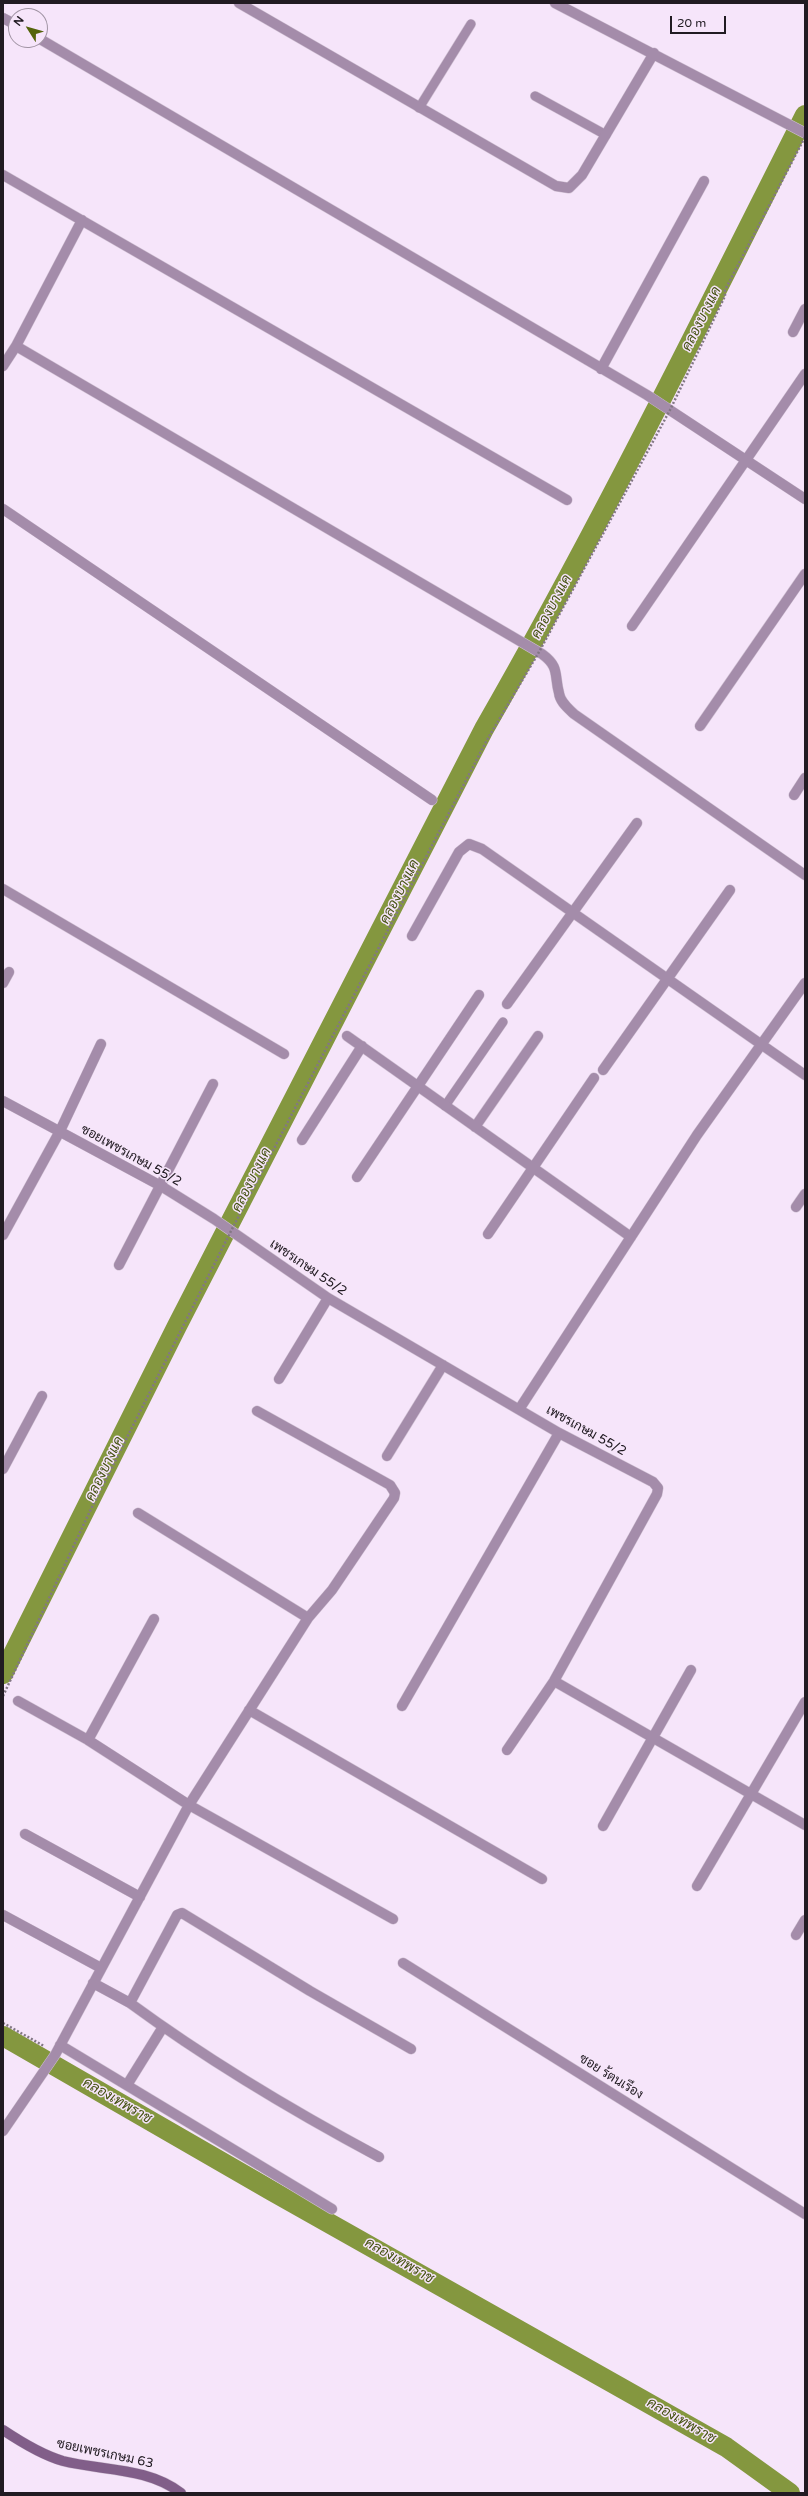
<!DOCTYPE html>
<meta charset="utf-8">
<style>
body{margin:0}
#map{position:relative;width:808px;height:2496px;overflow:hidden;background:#f6e5fa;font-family:"Varela Round",sans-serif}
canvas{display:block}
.frame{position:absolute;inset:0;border:4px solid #211b22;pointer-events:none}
.north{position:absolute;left:8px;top:8px;width:40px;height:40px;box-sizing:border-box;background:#f6e5fa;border:1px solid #a194a4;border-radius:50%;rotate:307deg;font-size:11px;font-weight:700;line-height:16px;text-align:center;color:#211b22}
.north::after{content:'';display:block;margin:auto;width:14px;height:18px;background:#54640a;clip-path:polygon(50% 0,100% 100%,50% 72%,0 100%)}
.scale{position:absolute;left:670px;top:16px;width:56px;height:18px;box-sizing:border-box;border:2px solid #211b22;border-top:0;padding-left:5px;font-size:12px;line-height:14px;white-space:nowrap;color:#211b22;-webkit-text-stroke:3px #f6e5fa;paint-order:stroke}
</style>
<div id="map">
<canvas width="808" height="2496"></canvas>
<div class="frame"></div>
<div class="north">N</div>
<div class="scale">20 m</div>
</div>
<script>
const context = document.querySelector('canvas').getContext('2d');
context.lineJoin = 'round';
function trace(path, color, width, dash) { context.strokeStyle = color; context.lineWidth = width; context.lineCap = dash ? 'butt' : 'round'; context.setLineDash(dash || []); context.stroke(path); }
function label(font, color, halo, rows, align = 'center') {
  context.font = font + ' "Varela Round",Sarabun,sans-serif'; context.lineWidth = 3; context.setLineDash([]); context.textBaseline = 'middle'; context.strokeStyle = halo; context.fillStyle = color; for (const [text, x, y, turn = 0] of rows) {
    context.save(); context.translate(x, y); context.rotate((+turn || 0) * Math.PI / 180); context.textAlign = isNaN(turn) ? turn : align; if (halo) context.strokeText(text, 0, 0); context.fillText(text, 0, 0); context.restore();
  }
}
const canal = new Path2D(`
 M3,1674L177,1326L484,729C599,529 701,321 805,115
 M3,2036L272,2191L726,2447L790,2493`);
const path = new Path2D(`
 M3,2023L44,2046`);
const lane = new Path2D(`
 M535,96L606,135
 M419,108L471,24
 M445,1106L503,1022`);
const street = new Path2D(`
 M239,3L556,186L569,188L582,175L654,53
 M555,3L805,133
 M3,18L16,25
 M40,39L647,395L805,499
 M3,175L567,500
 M82,220L16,346L542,654C560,667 554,675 559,693C560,702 568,708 574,714L805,875
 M793,332L805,309
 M3,366L16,346
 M601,369L704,181
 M3,509L432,800
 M632,626L805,374
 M700,726L805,574
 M794,795L805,778
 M3,889L284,1054
 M412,936L459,852L469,844L482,849L805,1075
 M3,983L9,972
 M507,1004L637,823
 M347,1036L631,1237
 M603,1070L730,890
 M3,1101L161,1186L214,1219L328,1298L559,1433L653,1482L658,1488L657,1494L554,1681L507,1750
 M475,1127L538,1036
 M302,1140L362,1046
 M357,1177L479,995
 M796,1207L805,1194
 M488,1234L594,1078
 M3,1235L60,1131L101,1044
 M119,1265L213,1084
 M279,1379L328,1298
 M520,1408L697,1135L805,983
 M387,1456L443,1365
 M3,1469L42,1396
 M138,1513L308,1618
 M554,1681L805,1825
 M18,1701L88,1740L189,1805L393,1919
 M402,1706L559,1433
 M249,1710L542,1879
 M88,1740L154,1619
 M603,1826L691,1670
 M25,1834L140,1897
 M697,1886L805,1702
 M3,1915L101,1968
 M796,1935L805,1920
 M403,1963L805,2214
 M93,1983L130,2003
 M60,2045L332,2209
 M127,2085L163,2027
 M3,2131L55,2055L189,1805L308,1618L332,1590L394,1498L395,1493L390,1485L257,1411
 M379,2157C293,2111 209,2061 130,2003L177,1915L182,1913L310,1991L411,2049`);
const secondary = new Path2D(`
 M3,2430C21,2442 42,2455 63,2461C103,2471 147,2467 181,2493`);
const pathBridge = new Path2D(`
 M3,1696L91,1509L231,1231L487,740L539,652L670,410L725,296V290L805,137`);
const streetNames = [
 ["ซอยเพชรเกษม 55/2",131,1156,29],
 ["เพชรเกษม 55/2",308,1268,34],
 ["เพชรเกษม 55/2",586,1431,29],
 ["ซอย ร้ตนเรึอง",611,2077,32],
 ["ซอยเพชรเกษม 63",105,2454,12]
];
const waterNames = [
 ["คลองบางแค",702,319,-63],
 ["คลองบางแค",552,607,-62],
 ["คลองบางแค",400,892,-63],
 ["คลองบางแค",252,1180,-63],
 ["คลองบางแค",105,1469,-64],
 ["คลองเทพราช",117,2101,30],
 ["คลองเทพราช",399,2261,30],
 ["คลองเทพราช",681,2421,30]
];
trace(canal, '#84973f', 20);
trace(lane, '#d0c1d3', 10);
trace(street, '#d0c1d3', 11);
trace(secondary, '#d0c1d3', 11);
trace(path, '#827784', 2.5, [2, 2]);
trace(lane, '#a48caa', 9);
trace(street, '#a48caa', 10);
trace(secondary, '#815e89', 10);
trace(pathBridge, '#827784', 2.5, [2, 2]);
label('13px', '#211b22', '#f6e5fa', streetNames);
label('italic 14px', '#465313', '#f6e5fa', waterNames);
</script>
